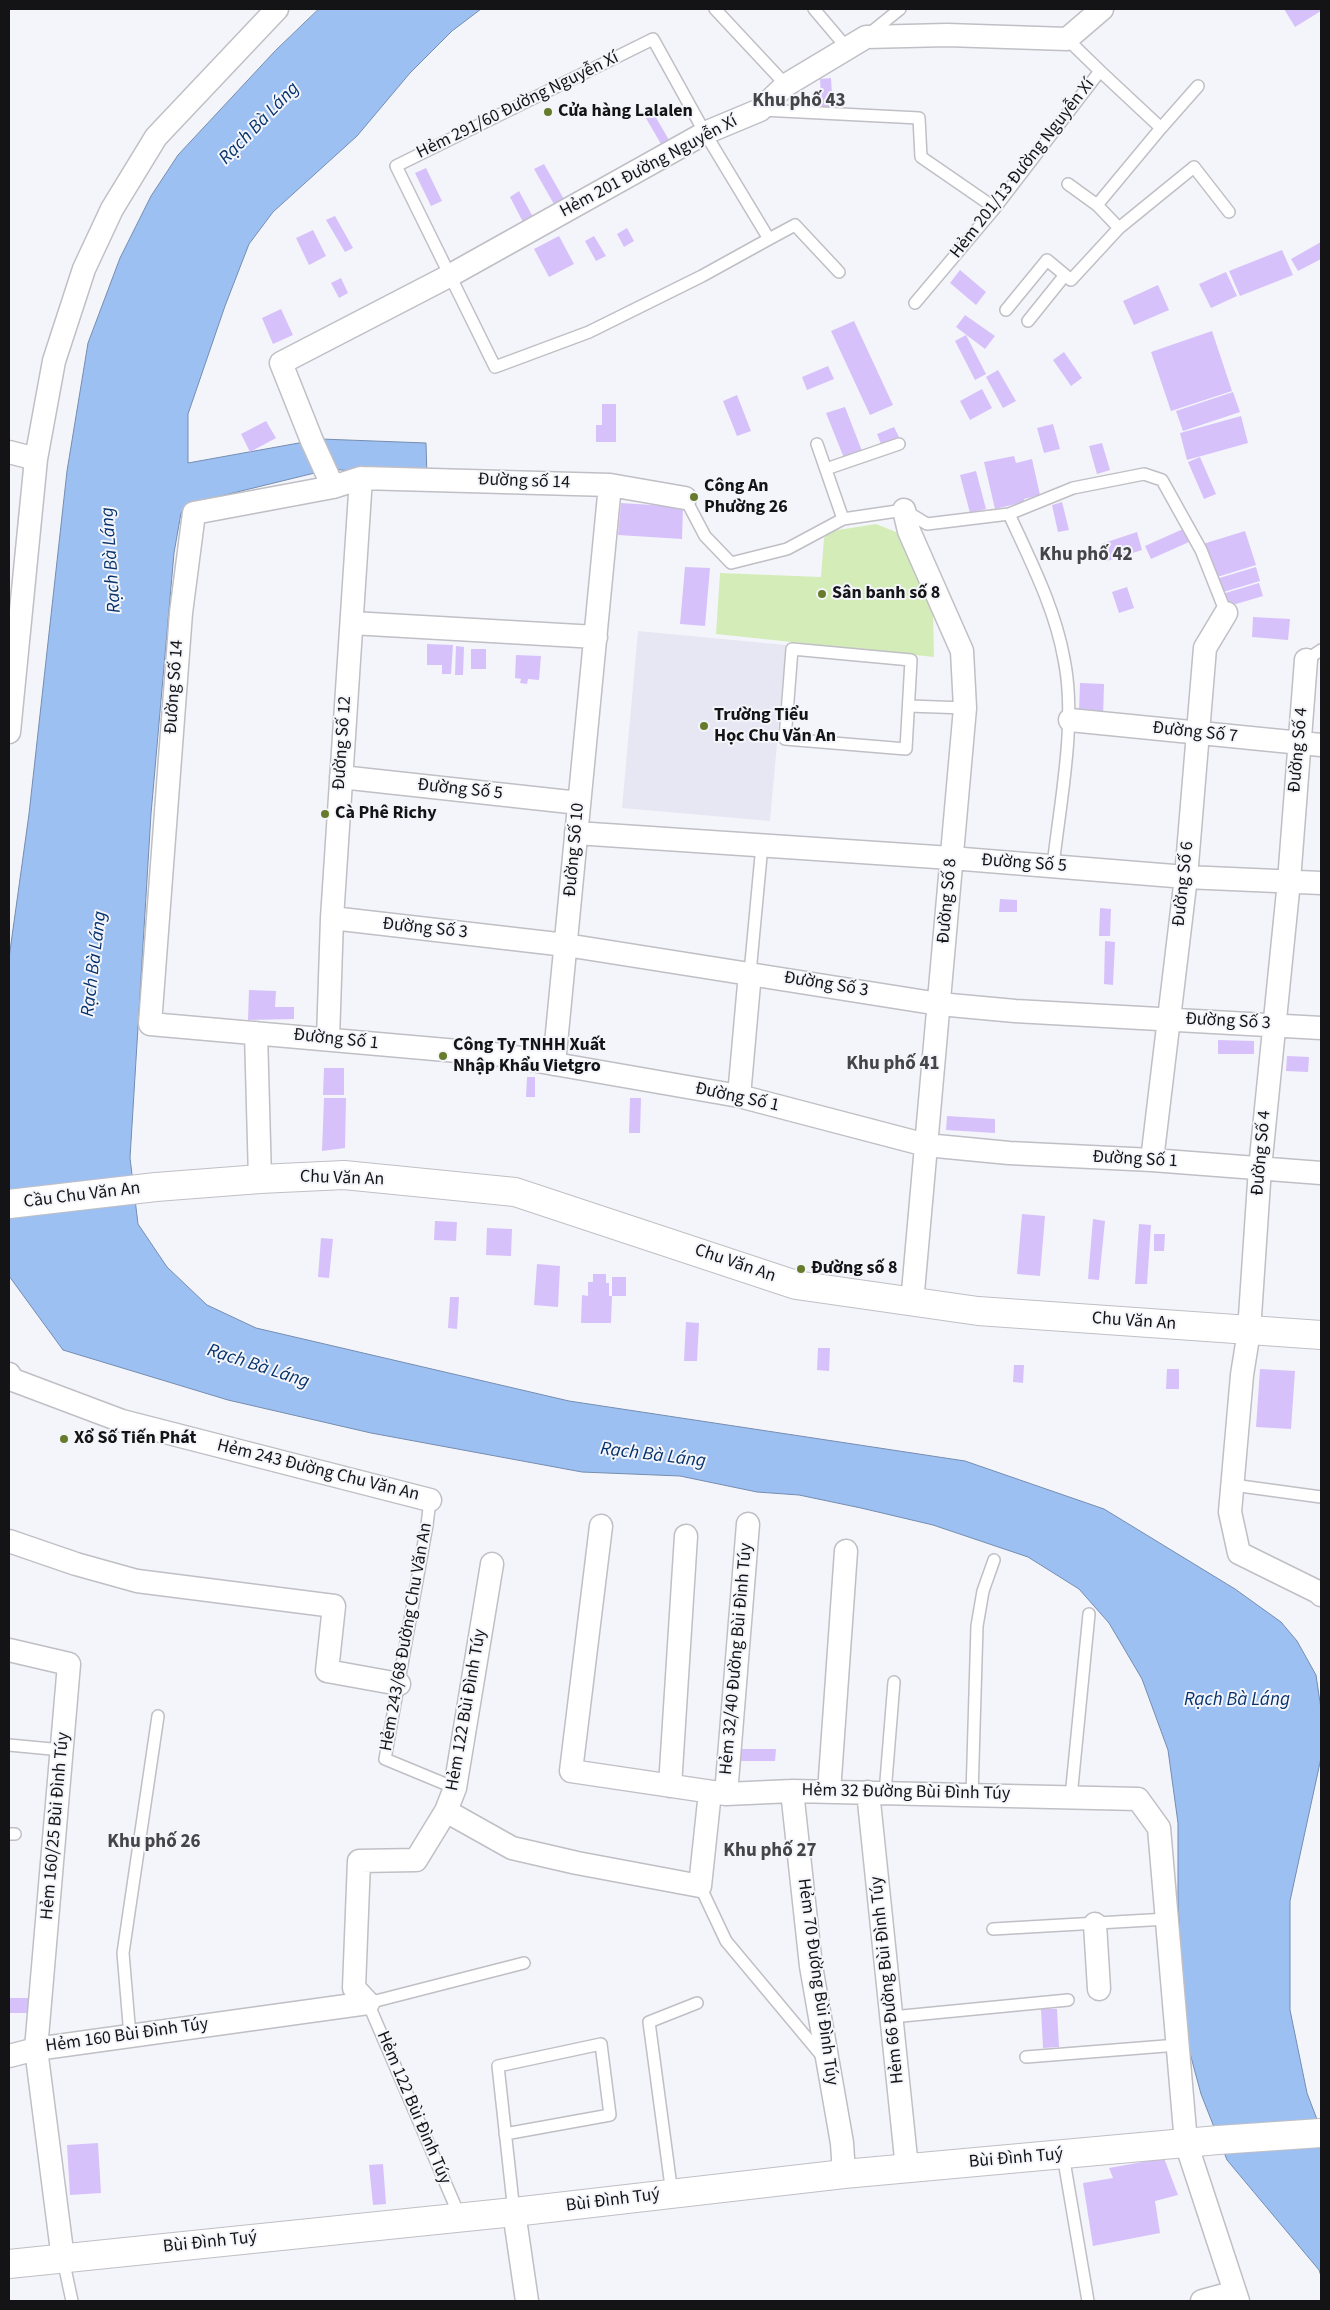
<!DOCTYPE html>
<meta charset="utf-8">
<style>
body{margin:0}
#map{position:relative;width:1330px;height:2310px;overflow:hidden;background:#f4f5fa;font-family:"Source Sans 3",sans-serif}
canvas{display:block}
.frame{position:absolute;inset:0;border:10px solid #141416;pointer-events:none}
</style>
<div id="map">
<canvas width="1330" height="2310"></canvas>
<div class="frame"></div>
</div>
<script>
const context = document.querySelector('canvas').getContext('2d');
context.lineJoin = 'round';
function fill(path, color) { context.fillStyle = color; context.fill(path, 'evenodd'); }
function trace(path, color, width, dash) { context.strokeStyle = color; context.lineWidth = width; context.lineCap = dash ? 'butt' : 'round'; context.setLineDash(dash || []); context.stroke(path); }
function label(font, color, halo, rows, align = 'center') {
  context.font = font + ' "Source Sans 3",sans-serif'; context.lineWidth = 4; context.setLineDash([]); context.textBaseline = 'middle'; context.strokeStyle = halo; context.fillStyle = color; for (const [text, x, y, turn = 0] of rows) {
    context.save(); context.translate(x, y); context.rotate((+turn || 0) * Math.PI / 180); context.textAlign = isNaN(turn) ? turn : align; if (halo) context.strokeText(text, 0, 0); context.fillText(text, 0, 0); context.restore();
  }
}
const built = new Path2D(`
 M638,631L786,645L770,821L622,808Z`);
const green = new Path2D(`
 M876,524L896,532L933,612L934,657L716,634L720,573L821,577L824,538L832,531Z`);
const water = new Path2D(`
 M319,9H481L452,31L410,73L357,136L273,212L249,244L225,306L188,414V463L321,439L426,443L427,478L331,469L188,504L181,513L174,553L151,814L130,1158L138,1224L167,1267L207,1305L256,1328L569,1401L965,1461L1104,1509L1235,1589L1281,1622L1297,1641L1316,1675L1321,1709V1758L1290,1901V2010L1307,2093L1321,2130V2276L1319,2270L1227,2160L1201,2094L1184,2031L1178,1901V1823L1168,1750L1142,1679L1109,1623L1079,1589L1028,1557L933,1525L861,1508L799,1495L757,1492L680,1476L582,1472L371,1433L228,1400L63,1350L9,1276V958L29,814L67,471L88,343L120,258L151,196L178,155L275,51Z`);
const building = new Path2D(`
 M1284,9H1321V11L1295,27Z
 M831,78L833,111H822L820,79Z
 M651,109L669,140L661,144L643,113Z
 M544,164L565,201L555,206L534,169Z
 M426,168L442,201L431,206L415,173Z
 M519,191L533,217L523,222L510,197Z
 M335,216L353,248L345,252L326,220Z
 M627,228L634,241L624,247L617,234Z
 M313,230L326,256L309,265L296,238Z
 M559,236L574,264L549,277L534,249Z
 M594,236L606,256L596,261L585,241Z
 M1321,242V259L1298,271L1291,259Z
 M1282,250L1293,275L1240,296L1229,271Z
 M960,270L986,292L976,305L950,283Z
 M1226,272L1237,296L1211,308L1199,284Z
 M341,278L348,293L339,298L331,283Z
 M1158,285L1169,310L1134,325L1123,301Z
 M281,309L293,335L273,344L262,318Z
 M965,315L995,336L985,349L956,327Z
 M854,321L893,405L870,415L831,331Z
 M1212,331L1232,391L1171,411L1151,352Z
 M966,335L986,374L975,380L955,341Z
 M1064,352L1082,378L1071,386L1053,360Z
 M828,366L834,379L807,390L802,377Z
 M998,370L1016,401L1003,408L986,377Z
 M982,389L992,408L970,420L960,401Z
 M1233,392L1240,412L1183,431L1176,411Z
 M737,395L751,431L737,436L723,401Z
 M602,404H616V442H596V425H602Z
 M845,407L862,451L844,458L826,413Z
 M1241,416L1248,443L1187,460L1180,433Z
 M266,421L276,438L250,452L241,434Z
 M1053,424L1060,449L1044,453L1037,428Z
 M894,427L899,437L881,444L877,434Z
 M1102,443L1110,470L1097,474L1089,446Z
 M1014,456L1016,463L1032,459L1040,495L1024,499V502L995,509L984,462Z
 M1200,457L1216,494L1204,499L1188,462Z
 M976,471L986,509L970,513L960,475Z
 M1062,502L1069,530L1058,532L1052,505Z
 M621,503L683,507L682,539L618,535Z
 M1183,529L1189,542L1151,559L1145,546Z
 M1245,531L1256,565L1214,578L1203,544Z
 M1137,532L1142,550L1107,561L1101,544Z
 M685,567L710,568L705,626L680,624Z
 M1256,567L1260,581L1220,593L1216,579Z
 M1259,583L1263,596L1226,607L1222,594Z
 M1127,587L1134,608L1119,613L1112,592Z
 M1253,617L1290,619L1288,640L1252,637Z
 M427,644L453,645L451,674H442V665H427Z
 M456,646L464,647L463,675H455Z
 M471,649H486V669H471Z
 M516,655L541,656L539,680L528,679L527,684L520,683L521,679L515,678Z
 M1080,683L1104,684L1103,718L1079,711Z
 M1000,899L1017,900V912H999Z
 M1100,908L1111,909L1110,936H1099Z
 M1105,941L1115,942L1113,985L1104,984Z
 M249,990L276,991L275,1007H294V1019L248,1020Z
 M1218,1040L1254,1041V1054H1218Z
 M1287,1056L1309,1057L1308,1072L1286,1071Z
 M324,1068H344V1095H323Z
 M527,1077H535V1097H526Z
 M324,1098H346L345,1148L322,1151Z
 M630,1098H641L640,1133H629Z
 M947,1116L995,1119V1133L946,1130Z
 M1022,1214L1045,1216L1040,1276L1017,1274Z
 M1093,1219L1105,1221L1099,1280L1088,1279Z
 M435,1221L457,1222L456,1241L434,1240Z
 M1139,1224L1151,1225L1147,1284H1135Z
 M487,1228L512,1229L511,1256L486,1255Z
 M1154,1234H1165L1164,1251H1154Z
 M321,1238L333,1239L329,1278L318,1277Z
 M537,1264L560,1266L558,1307L534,1305Z
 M593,1274H606V1283H609V1296H612L611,1323H581L582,1295L588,1296V1282H593Z
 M612,1277H626V1296H612Z
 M450,1297H459L457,1329L448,1328Z
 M686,1322L699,1323L697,1361H684Z
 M818,1348H830L829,1371L817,1370Z
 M1014,1365H1024L1023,1383L1013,1382Z
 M1167,1369H1179V1389H1166Z
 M1260,1369L1295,1371L1291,1429L1256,1427Z
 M740,1749H776L775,1761H740Z
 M9,1998H31V2013H9Z
 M1041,2009H1057L1059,2047L1043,2048Z
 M98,2143L101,2193L70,2195L67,2145Z
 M1164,2158L1178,2195L1155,2201L1160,2233L1093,2246L1083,2183L1113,2178L1109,2168Z
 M383,2164L386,2204L373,2205L369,2165Z`);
const service = new Path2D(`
 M715,9L786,85
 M814,9L847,48
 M869,34L900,9
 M653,39L705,133L769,239L702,276L589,332L495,367L396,166Z
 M762,110L919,118L921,157L995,208
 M1161,128L1198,86
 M1068,184L1097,205
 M1119,228L1194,167L1229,212
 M769,239L795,225L839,272
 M915,303L995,208L1100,71L1067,39
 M1006,310L1047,260L1071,280L1119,228L1097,205L1161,128L1100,71
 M1028,321L1065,275
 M817,444L843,519
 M826,469L899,444
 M685,498L705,536L731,563L787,549L843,519L904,510L927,524L1009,514L1073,488L1144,474L1162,480L1201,550L1226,613
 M1009,514C1030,560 1055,608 1064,659C1077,722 1060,802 1053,866
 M792,649L911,660L906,749L785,739Z
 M1306,660L1321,650
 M909,706L965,708
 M750,973L762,845
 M1233,1485L1321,1497
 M430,1500L427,1525L385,1759L455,1788
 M9,1745L62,1750
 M885,1793L894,1682
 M972,1795L977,1626L983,1591L994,1560
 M1071,1797L1089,1614
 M9,1834H15
 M700,1886L726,1941L822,2056
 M993,1929L1167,1919
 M892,2017L1068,2000
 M130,2036L123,1953L158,1716
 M1026,2057L1178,2045
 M505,2134L610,2115L601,2044L498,2066L514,2212
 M1063,2155L1088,2301
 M672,2194L649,2022L697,2003
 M460,2217L368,2003L524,1963
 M63,2259L72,2301`);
const minor = new Path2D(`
 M9,452L36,459
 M361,478L610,485L685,498
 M333,487L312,441L281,363L449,276L705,133L760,110L786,85L866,37L947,35L1067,39L1102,9
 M904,510L909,531L962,651L965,708L912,1303
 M352,623L596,637
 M1306,660L1289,881L1260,1168L1249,1331L1242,1375L1230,1512L1239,1553L1318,1592L1321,1595
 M1070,720L1321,745
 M9,732L36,459L54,361L84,269L112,209L156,137L277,9
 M341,777L579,803
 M576,833L951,858L1186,877L1321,883
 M332,918L566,945L939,1004L1015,1011L1321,1028
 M256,1033L260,1179
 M328,1039L332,918L361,478L333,487L194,513L181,613L150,1024L503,1055L739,1096L926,1145L1009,1153L1152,1160L1321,1173
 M554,1064L610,485
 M739,1096L750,973
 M1152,1160L1186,877L1205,648L1226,613
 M9,1374L13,1380L122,1421L430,1500
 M601,1526L571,1771L726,1794L792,1791L1138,1799L1159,1828L1186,2143L1238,2301
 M9,1541L76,1564L137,1581L334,1606L327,1671L399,1684
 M9,1650L69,1664L36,2049L63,2259
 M670,1786L686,1536
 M792,1791L811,1966L842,2143L844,2174
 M829,1792L846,1551
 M868,1792L907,2168
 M726,1794L748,1524
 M446,1811L512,1848L577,1863L700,1886L710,1792
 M1095,1924L1099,1989
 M368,2003L354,1988L359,1861L416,1860L446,1811L455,1788L492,1564
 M9,2056L36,2049L368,2003
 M514,2212L527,2301
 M1202,2301L1235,2292`);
const tertiary = new Path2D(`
 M9,1204L156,1187L260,1179L344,1175L515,1192L796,1285L978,1311L1321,1335
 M9,2264L514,2212L844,2174L1218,2140L1321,2133`);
const markers = [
 [548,112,5,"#667b2c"],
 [694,497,5,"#667b2c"],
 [822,594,5,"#667b2c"],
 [704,726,5,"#667b2c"],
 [325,814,5,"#667b2c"],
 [443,1056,5,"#667b2c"],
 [801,1269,5,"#667b2c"],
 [64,1439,5,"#667b2c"]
];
const streetNames = [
 ["Hẻm 291/60 Đường Nguyễn Xí",518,106,-26],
 ["Hẻm 201 Đường Nguyễn Xí",649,167,-28],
 ["Hẻm 201/13 Đường Nguyễn Xí",1023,169,-52],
 ["Đường số 14",524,482,2],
 ["Đường Số 14",175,687,-86],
 ["Đường Số 7",1195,733,6],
 ["Đường Số 12",343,743,-86],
 ["Đường Số 4",1299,750,-85],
 ["Đường Số 5",460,790,6],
 ["Đường Số 10",575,850,-85],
 ["Đường Số 5",1024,864,4],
 ["Đường Số 6",1184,884,-84],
 ["Đường Số 8",948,901,-85],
 ["Đường Số 3",425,929,6],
 ["Đường Số 3",826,985,9],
 ["Đường Số 3",1228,1022,3],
 ["Đường Số 1",336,1040,6],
 ["Đường Số 1",737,1098,12],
 ["Đường Số 4",1262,1153,-85],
 ["Đường Số 1",1135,1160,3],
 ["Chu Văn An",342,1179,2],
 ["Cầu Chu Văn An",82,1196,-7],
 ["Chu Văn An",735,1264,19],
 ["Chu Văn An",1134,1322,4],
 ["Hẻm 243 Đường Chu Văn An",318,1471,14],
 ["Hẻm 243/68 Đường Chu Văn An",407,1637,-80],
 ["Hẻm 32/40 Đường Bùi Đình Túy",737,1659,-85],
 ["Hẻm 122 Bùi Đình Túy",467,1710,-80],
 ["Hẻm 32 Đường Bùi Đình Túy",906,1793,1],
 ["Hẻm 160/25 Bùi Đình Túy",56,1826,-85],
 ["Hẻm 66 Đường Bùi Đình Túy",888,1980,-96],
 ["Hẻm 70 Đường Bùi Đình Túy",817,1982,82],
 ["Hẻm 160 Bùi Đình Túy",127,2036,-8],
 ["Hẻm 122 Bùi Đình Túy",413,2108,67],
 ["Bùi Đình Tuý",1016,2159,-5],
 ["Bùi Đình Tuý",613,2201,-7],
 ["Bùi Đình Tuý",210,2243,-6]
];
const poiNames = [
 ["Cửa hàng Lalalen",558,112],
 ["Công An",704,487],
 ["Phường 26",704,508],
 ["Sân banh số 8",832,594],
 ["Trường Tiểu",714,716],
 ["Học Chu Văn An",714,737],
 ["Cà Phê Richy",335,814],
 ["Công Ty TNHH Xuất",453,1046],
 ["Nhập Khẩu Vietgro",453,1067],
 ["Đường số 8",811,1269],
 ["Xổ Số Tiến Phát",74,1439]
];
const neighbourhoodNames = [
 ["Khu phố 43",799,102],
 ["Khu phố 42",1086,556],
 ["Khu phố 41",893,1065],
 ["Khu phố 26",154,1843],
 ["Khu phố 27",770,1852]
];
const waterNames = [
 ["Rạch Bà Láng",260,124,-46],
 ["Rạch Bà Láng",112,560,-94],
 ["Rạch Bà Láng",95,964,-83],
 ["Rạch Bà Láng",258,1367,18],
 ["Rạch Bà Láng",653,1456,7],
 ["Rạch Bà Láng",1237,1701]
];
fill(built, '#e7e7f4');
fill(green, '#d4edb8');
fill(water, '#9dc0f2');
trace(water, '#748cb0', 1);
fill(building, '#d7c1fa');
trace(service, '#bfbfc5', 14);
trace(minor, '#bfbfc5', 25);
trace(tertiary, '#bfbfc5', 30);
trace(service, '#fff', 11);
trace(minor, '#fff', 22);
trace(tertiary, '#fff', 28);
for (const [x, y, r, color] of markers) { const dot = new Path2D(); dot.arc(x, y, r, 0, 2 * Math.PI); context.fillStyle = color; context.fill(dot); trace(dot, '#f4f5fa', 2); }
label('18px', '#141416', '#f4f5fa', streetNames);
label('bold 18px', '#141416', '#f4f5fa', poiNames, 'left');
label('bold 19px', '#444449', '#f4f5fa', neighbourhoodNames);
label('italic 19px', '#05326c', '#f4f5fa', waterNames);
</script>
